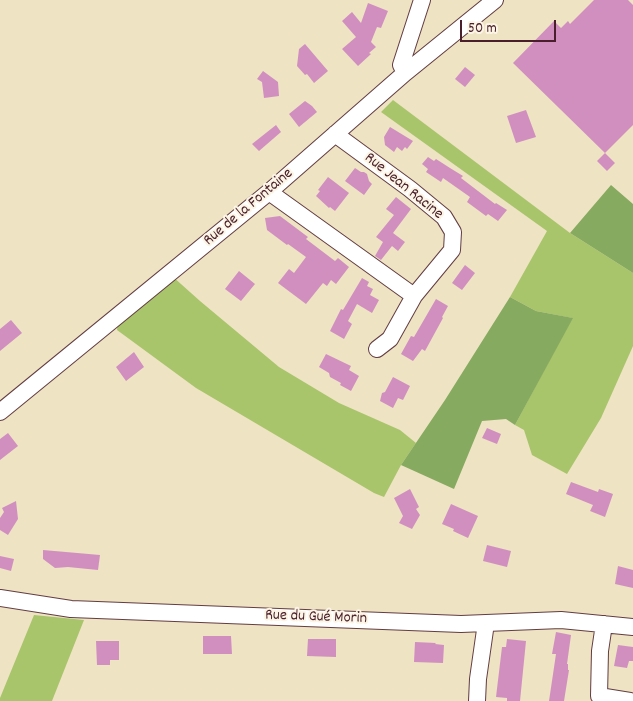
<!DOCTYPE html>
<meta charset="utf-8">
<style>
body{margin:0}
#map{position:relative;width:633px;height:701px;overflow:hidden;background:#eee3c3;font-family:Dekko,sans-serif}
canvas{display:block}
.scale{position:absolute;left:460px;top:20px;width:96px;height:22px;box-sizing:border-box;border:2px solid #4a1f2b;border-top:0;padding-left:6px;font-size:15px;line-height:18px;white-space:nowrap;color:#4a1f2b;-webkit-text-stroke:4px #fcf5e5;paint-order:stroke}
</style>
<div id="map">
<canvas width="633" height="701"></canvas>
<div class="scale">50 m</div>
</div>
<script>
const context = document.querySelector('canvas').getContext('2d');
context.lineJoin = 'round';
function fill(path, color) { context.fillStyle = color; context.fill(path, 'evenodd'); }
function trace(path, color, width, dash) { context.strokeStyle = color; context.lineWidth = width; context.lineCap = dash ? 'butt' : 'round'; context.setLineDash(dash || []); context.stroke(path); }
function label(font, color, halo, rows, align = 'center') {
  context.font = font + ' Dekko,sans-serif'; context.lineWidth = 4; context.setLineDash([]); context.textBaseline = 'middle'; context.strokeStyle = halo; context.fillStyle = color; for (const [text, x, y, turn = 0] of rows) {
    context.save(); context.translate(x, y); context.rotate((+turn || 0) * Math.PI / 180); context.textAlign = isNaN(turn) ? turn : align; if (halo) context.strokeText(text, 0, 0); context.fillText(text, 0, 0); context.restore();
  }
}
const green = new Path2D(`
 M393,100L570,233L633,273V346L601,418L567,474L532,455L524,430L515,425L572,318L536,311L510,297L547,231L381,112Z
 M172,276L200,301L279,367L339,403L400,430L416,443L401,465L384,497L374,493L196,388L117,330L118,322Z
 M34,615L84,620L52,701H0V698Z`);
const forest = new Path2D(`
 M611,185L633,204V273L570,233Z
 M510,297L536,311L573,318L515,425L506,419L482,421L454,489L401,465L445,400Z`);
const building = new Path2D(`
 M594,0H628L633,5V125L605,153L513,63L554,21L561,28L568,21L570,24Z
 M368,3L388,11L381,28L377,27L371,42L376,47L369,53L371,54L358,66L342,49L356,37L342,21L352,12L361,23Z
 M305,44L328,71L314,83L307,74L305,75L297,66L299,49Z
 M465,67L475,75L465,87L455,79Z
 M263,71L278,82L279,96L264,98L262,82L257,79Z
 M305,101L312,106L317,112L299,127L289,114Z
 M526,110L536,137L516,143L507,116Z
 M276,125L281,132L259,151L252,144Z
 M390,127L413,141L407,149L405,147L402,151L397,147L394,152L385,145L384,137Z
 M605,153L615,163L607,171L597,161Z
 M428,157L434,161L436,159L450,168L463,176L461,178L495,204L496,203L507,210L498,221L488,214L486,216L467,202L470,197L443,178L441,182L426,172L428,169L422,164Z
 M355,168L361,172H364L367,174L369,181L372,184L364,195L345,181Z
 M328,177L349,193L335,211L330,207L329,208L316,196L320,191L318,190Z
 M396,197L411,209L393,233L405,242L398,251L392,246L381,260L375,256L383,242L376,237L394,215L386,209Z
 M280,216L308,237L306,239L335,261L338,258L349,267L336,284L331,280L327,286L323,283L306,304L278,283L289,269L294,273L306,257L288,244L287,245L267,230L265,218Z
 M465,265L475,273L462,290L452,283Z
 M239,271L255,284L241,301L225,289Z
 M362,278L369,282L367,286L373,289L370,295L379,300L372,313L357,304L348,321L352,324L344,339L330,331L341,309L343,310Z
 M436,299L448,306L442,317L443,318L425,351L422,349L413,361L401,354L411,336L414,337Z
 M11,320L22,333L0,351V329Z
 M134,352L144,367L126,381L116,367Z
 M326,354L351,366L349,370L359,376L351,391L340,385L341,383L330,377L329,373L319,367Z
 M393,377L410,386L403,400L398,398L393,408L380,401L382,393L385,392Z
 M487,428L501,434L497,444L482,438Z
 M8,433L18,446L0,460V439Z
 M571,482L598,492L599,489L613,494L605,517L590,511L593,505L566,494Z
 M410,489L419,507L416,509L420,515L412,529L399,523L403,516L394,498Z
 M16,501L18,519L8,535L0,530V518L4,512L2,508Z
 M451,504L478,516L468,538L453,531L454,529L442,524Z
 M487,545L511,551L507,567L483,561Z
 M43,550L100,555L98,570L68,567L55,568L43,559Z
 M0,556L14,559L11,571L0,568Z
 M618,566L633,570V588L615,584Z
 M556,632L571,635L567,664H568V670H569L564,701H549L556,654H552Z
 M203,636H231L232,654H203Z
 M308,639H336V657L307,656Z
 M507,639L526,641L520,701H507V698L496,697L502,647H506Z
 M96,641H119V660H110V665H97Z
 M415,642L436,643L435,644L444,645L443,663L414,662Z
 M618,645L633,647V661H629L627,668L614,666Z`);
const minor = new Path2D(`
 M405,73L401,65L422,0
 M335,134L410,189L444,217L453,232L452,250L414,296L390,339L377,349
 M269,192L414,296
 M0,412L269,192L405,73L495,0
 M0,598L71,609L461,624L561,620L633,627
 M604,624L600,651L599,696L630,701
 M477,701L478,679L486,623`);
const streetNames = [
 ["Rue Jean Racine",403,187,39],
 ["Rue de la Fontaine",249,208,-40],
 ["Rue du Gué Morin",316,618,2]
];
fill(green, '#a9c56b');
fill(forest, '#86aa5f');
fill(building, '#d18fc0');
trace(minor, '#633c42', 18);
trace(minor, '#fff', 16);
label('16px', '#4a1f2b', '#fcf5e5', streetNames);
</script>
